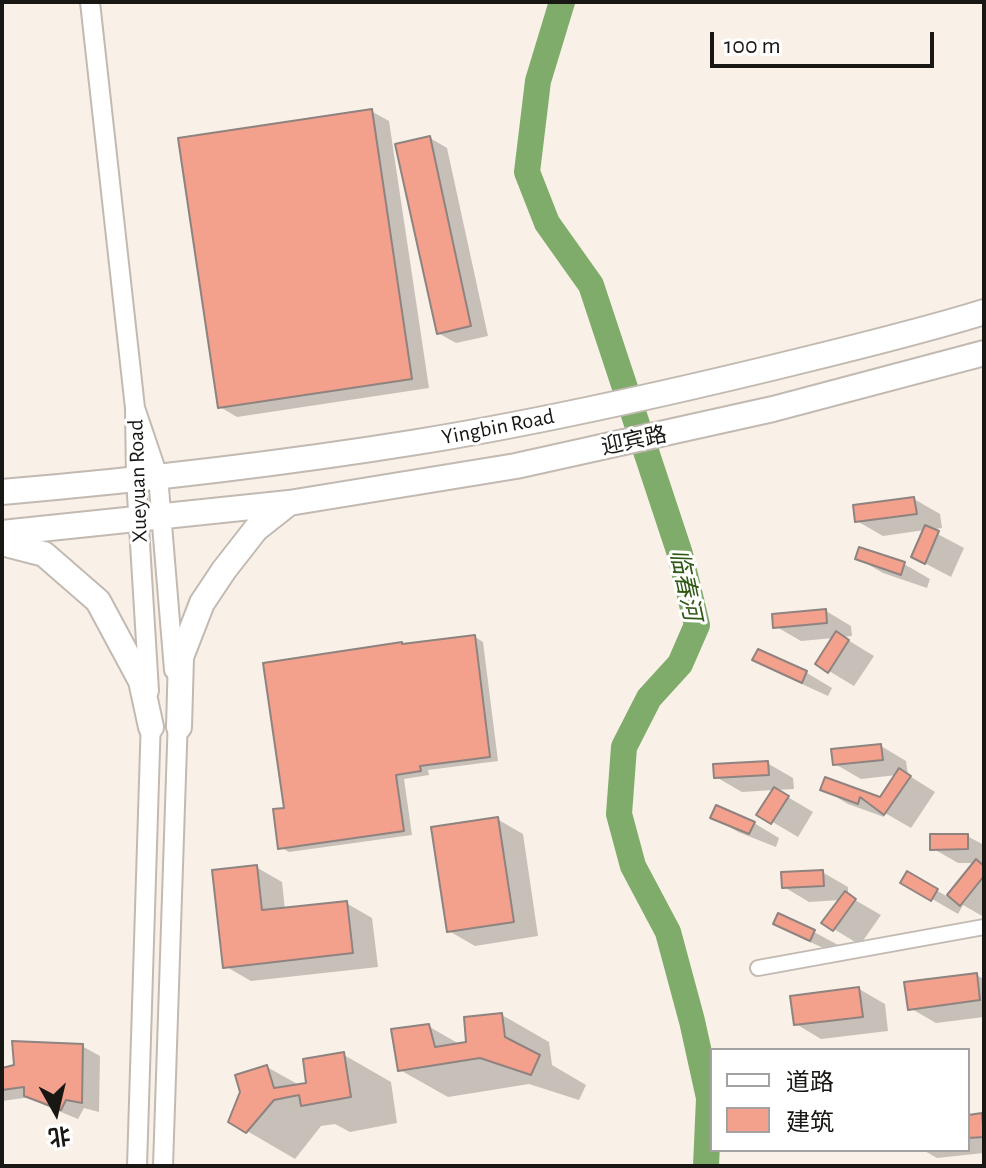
<!DOCTYPE html>
<meta charset="utf-8">
<style>
body{margin:0}
#map{position:relative;width:986px;height:1168px;overflow:hidden;background:#f9f1e8;font-family:"Alegreya Sans","Noto Sans SC",sans-serif}
canvas{display:block}
.frame{position:absolute;inset:0;border:4px solid #191714;pointer-events:none}
.legend{position:absolute;left:710px;top:1048px;width:260px;height:104px;box-sizing:border-box;background:#fff;border:2px solid #a3a2a1;margin:0;padding:10px 14px;list-style:none;font-size:24px;color:#191714}
.legend li{display:flex;align-items:center;gap:16px;height:40px}
.legend b{width:40px;border:2px solid #a3a2a1}
.north{position:absolute;left:16px;top:1072px;width:80px;height:80px;-webkit-text-stroke:6px #fff;paint-order:stroke;rotate:172deg;font-size:22px;font-weight:700;line-height:32px;text-align:center;color:#191714}
.north::after{content:'';display:block;margin:auto;width:28px;height:36px;background:#191714;clip-path:polygon(50% 0,100% 100%,50% 72%,0 100%)}
.scale{position:absolute;left:710px;top:32px;width:224px;height:36px;box-sizing:border-box;border:4px solid #191714;border-top:0;padding-left:10px;font-size:24px;line-height:28px;white-space:nowrap;color:#191714;-webkit-text-stroke:6px #fff;paint-order:stroke}
</style>
<div id="map">
<canvas width="986" height="1168"></canvas>
<div class="frame"></div>
<ul class="legend">
<li><b style="height:10px;background:#fff"></b>道路</li>
<li><b style="height:22px;background:#f3a08d"></b>建筑</li>
</ul>
<div class="north">北</div>
<div class="scale">100 m</div>
</div>
<script>
const context = document.querySelector('canvas').getContext('2d');
context.lineJoin = 'round';
function fill(path, color) { context.fillStyle = color; context.fill(path, 'evenodd'); }
function trace(path, color, width, dash) { context.strokeStyle = color; context.lineWidth = width; context.lineCap = dash ? 'butt' : 'round'; context.setLineDash(dash || []); context.stroke(path); }
function label(font, color, halo, rows, align = 'center') {
  context.font = font + ' "Alegreya Sans","Noto Sans SC",sans-serif'; context.lineWidth = 6; context.setLineDash([]); context.textBaseline = 'middle'; context.strokeStyle = halo; context.fillStyle = color; for (const [text, x, y, turn = 0] of rows) {
    context.save(); context.translate(x, y); context.rotate((+turn || 0) * Math.PI / 180); context.textAlign = isNaN(turn) ? turn : align; if (halo) context.strokeText(text, 0, 0); context.fillText(text, 0, 0); context.restore();
  }
}
const shadow = new Path2D(`
 M371,111L389,121L429,388L237,417L220,407Z
 M430,138L447,148L488,336L456,343L438,333Z
 M914,499L940,514L942,528L930,530L964,548L951,577L913,557L925,530L883,536L857,521Z
 M860,549L904,564L930,579L927,588L883,573L857,558Z
 M826,611L851,626L852,636L843,637L874,656L854,686L829,671L834,638L801,641L775,626Z
 M475,637L483,642L498,761L428,770L429,775L404,779L412,835L289,852L280,847L286,809Z
 M759,651L807,673L832,688L828,696L780,674L755,659Z
 M881,746L906,761L908,775L935,792L911,828L885,813L884,817L848,804L823,789L881,799L897,775L861,779L835,764Z
 M767,763L793,778L794,789L776,790L813,812L798,837L759,814L774,790L742,792L716,777Z
 M713,817L754,823L779,838L776,847L738,832Z
 M497,819L523,834L538,936L475,946L449,931Z
 M967,836L984,845V863H979L984,866V917L963,905L958,914L903,882L908,874L948,897L975,863H958L932,848Z
 M256,867L282,882L285,910L346,903L372,918L378,967L251,981L225,966Z
 M822,872L848,887V896L881,915L860,945L824,923L841,900L809,902L784,887Z
 M776,923L814,932L840,946L837,954L801,938Z
 M976,975L984,979V1017L936,1023L910,1008Z
 M859,989L885,1004L888,1031L821,1039L796,1024Z
 M502,1015L549,1042L552,1065L586,1085L579,1100L529,1084L448,1097L400,1070L428,1026L461,1045L469,1043Z
 M82,1046L100,1056L99,1112L84,1108L78,1119L44,1105L31,1097L2,1101V1070Z
 M344,1055L391,1082L397,1123L350,1132L335,1124L321,1126L295,1159L230,1121L267,1067L301,1086L309,1085Z
 M981,1115L984,1117V1153L937,1158L923,1150H968V1117Z`);
const river = new Path2D(`
 M562,2L538,81L527,172L547,223L591,285L680,554L697,625L680,664L649,698L624,747L619,814L633,866L668,932L692,1021L709,1098L706,1166`);
const building = new Path2D(`
 M372,109L412,379L218,408L178,138Z
 M430,136L471,326L437,334L395,144Z
 M914,497L917,514L855,522L853,505Z
 M925,525L939,531L925,564L911,557Z
 M859,547L905,562L901,575L855,559Z
 M826,609L827,623L773,628L772,614Z
 M836,631L849,640L828,673L815,664Z
 M475,635L490,757L420,766L421,771L396,775L404,831L278,849L273,809L284,808L263,663L402,642V644Z
 M758,649L807,671L802,683L752,660Z
 M881,744L883,760L833,765L831,749Z
 M768,761L769,775L714,778L713,764Z
 M899,768L911,776L884,815L860,797L858,804L820,790L825,777L880,797Z
 M774,787L789,796L771,824L756,815Z
 M716,805L755,822L749,834L710,818Z
 M498,817L514,922L447,932L431,827Z
 M930,834H968V849L930,850Z
 M976,859L984,866V876L960,906L947,895Z
 M257,865L262,910L347,901L353,953L223,968L212,870Z
 M823,870L824,886L782,888L781,872Z
 M907,871L938,889L931,901L900,883Z
 M845,891L856,899L833,931L821,923Z
 M778,913L815,930L810,941L773,924Z
 M977,973L980,1000L908,1010L904,982Z
 M859,987L863,1017L794,1025L790,996Z
 M502,1013L505,1037L540,1055L531,1075L480,1058L398,1071L391,1029L429,1024L435,1047L466,1042L464,1017Z
 M12,1041L83,1044L82,1103L66,1100L61,1110L24,1096V1087L2,1090V1068L14,1065Z
 M344,1052L351,1097L301,1106L299,1095L274,1100L246,1133L228,1122L240,1092L235,1075L267,1065L274,1088L306,1083L303,1059Z
 M982,1113L984,1137L968,1138V1115Z`);
const street = new Path2D(`
 M758,968L984,927`);
const secondary = new Path2D(`
 M90,2L135,408
 M149,691L136,478L135,408L158,476L174,670
 M137,1166L151,717
 M163,1166L178,716`);
const highway = new Path2D(`
 M2,492C141,480 280,464 417,442C535,423 651,397 767,369C840,351 913,334 984,312
 M2,533L289,503L516,466L773,409L984,353
 M2,543L44,554L98,601L141,681L151,727
 M179,727L181,657L202,603L224,570L256,529L289,503`);
const streetNames = [
 ["Yingbin Road",498,427,-11],
 ["迎宾路",634,441,-12],
 ["Xueyuan Road",138,481,-92]
];
const waterNames = [
 ["临春河",685,585,78]
];
fill(shadow, '#0003');
trace(river, '#7fac6a', 26);
fill(building, '#f3a08d');
trace(building, '#8f8380', 2);
trace(street, '#c2bab2', 18);
trace(secondary, '#c2bab2', 22);
trace(highway, '#c2bab2', 28);
trace(street, '#fff', 14);
trace(secondary, '#fff', 18);
trace(highway, '#fff', 24);
label('22px', '#191714', '#fff', streetNames);
label('italic 24px', '#2f5915', '#fff', waterNames);
</script>
